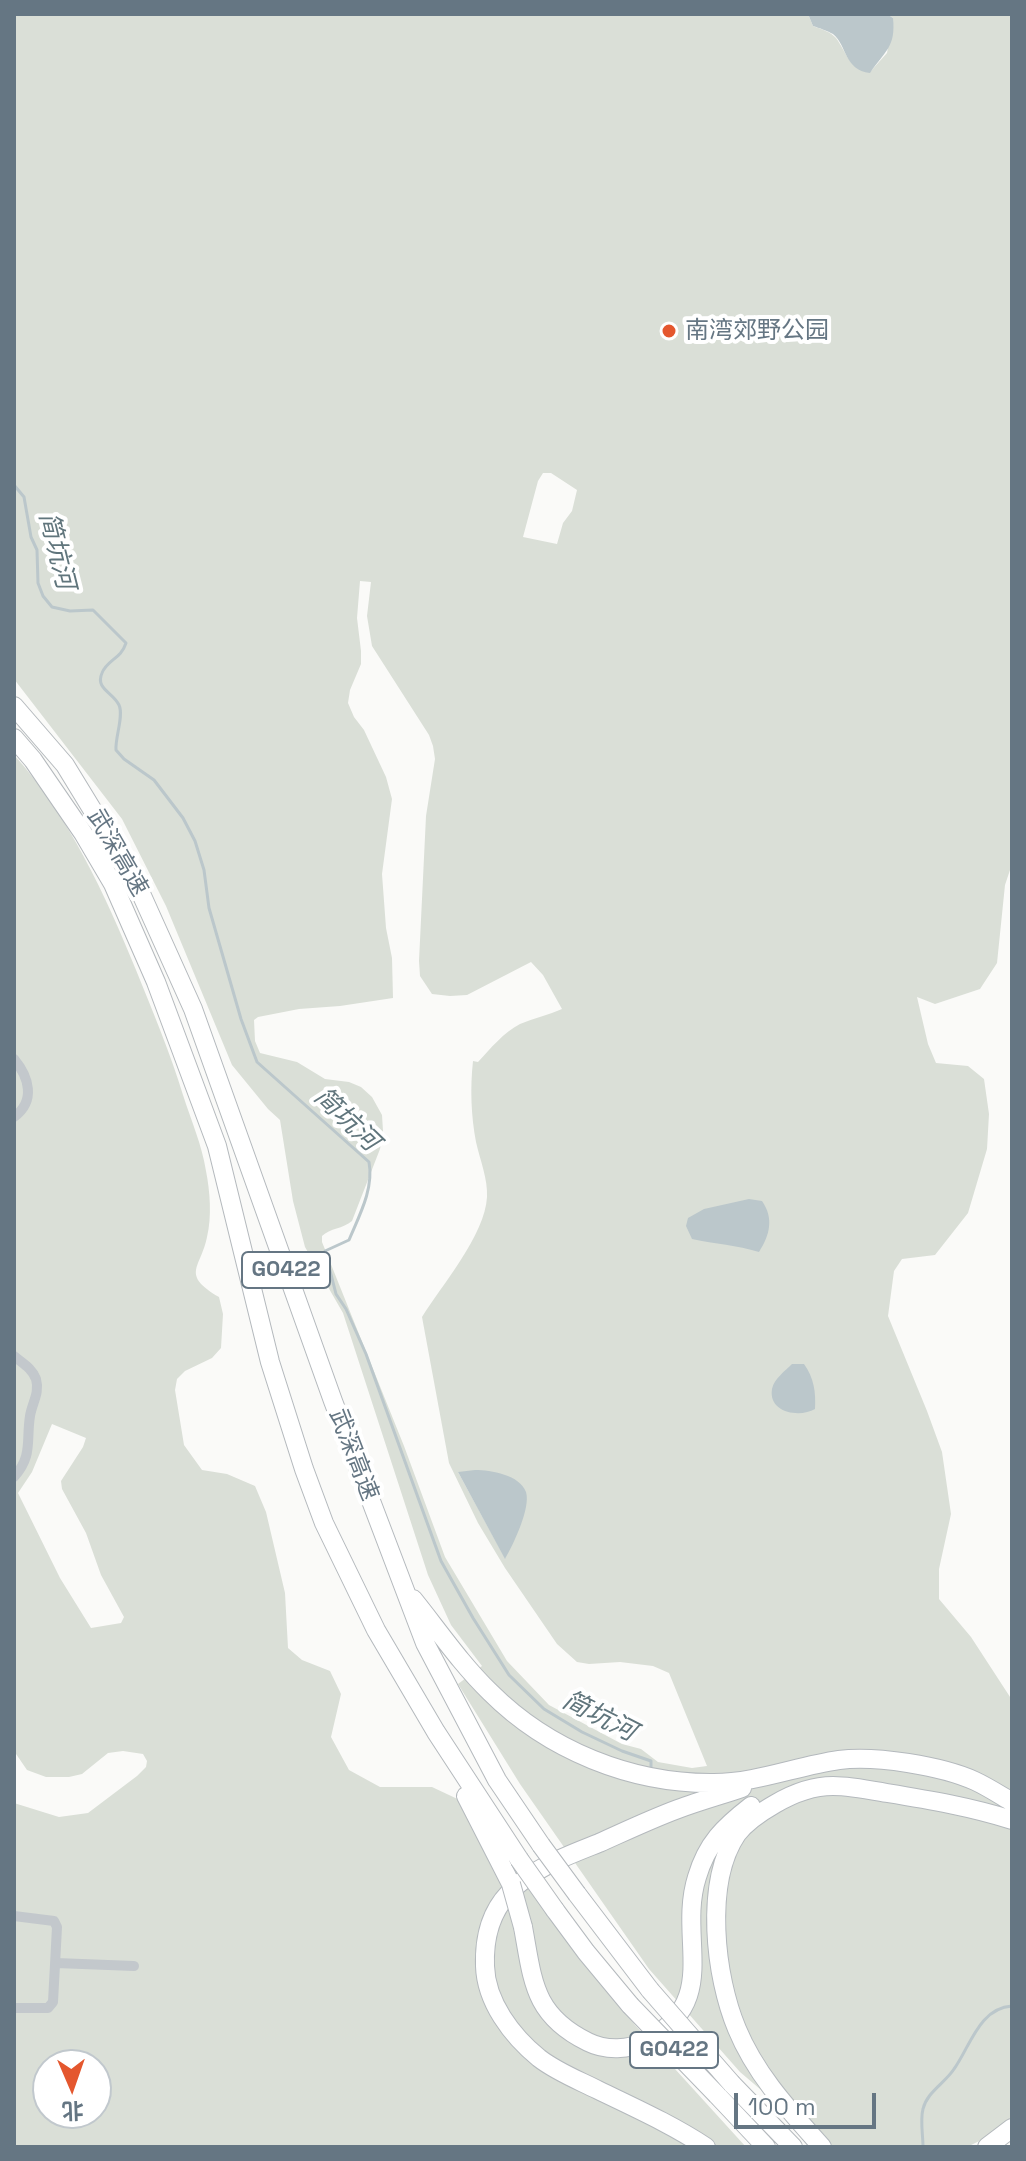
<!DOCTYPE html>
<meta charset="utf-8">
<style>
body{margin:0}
#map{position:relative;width:1026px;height:2161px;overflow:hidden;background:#fafaf8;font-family:"Space Grotesk","Noto Sans SC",sans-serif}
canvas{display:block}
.frame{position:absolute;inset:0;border:16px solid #657683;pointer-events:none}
.north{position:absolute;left:32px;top:2049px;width:80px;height:80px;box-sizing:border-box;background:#fff;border:2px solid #c1c8cd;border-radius:50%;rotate:178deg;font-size:22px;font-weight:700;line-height:32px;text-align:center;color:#657683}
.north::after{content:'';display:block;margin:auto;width:28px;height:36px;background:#e4572e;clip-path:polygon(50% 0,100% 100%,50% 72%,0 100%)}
.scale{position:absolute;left:734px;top:2093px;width:142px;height:36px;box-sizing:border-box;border:4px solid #657683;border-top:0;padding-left:10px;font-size:24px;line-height:28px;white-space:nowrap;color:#657683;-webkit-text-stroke:6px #fff;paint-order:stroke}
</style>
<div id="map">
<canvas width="1026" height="2161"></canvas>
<div class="frame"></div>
<div class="north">北</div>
<div class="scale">100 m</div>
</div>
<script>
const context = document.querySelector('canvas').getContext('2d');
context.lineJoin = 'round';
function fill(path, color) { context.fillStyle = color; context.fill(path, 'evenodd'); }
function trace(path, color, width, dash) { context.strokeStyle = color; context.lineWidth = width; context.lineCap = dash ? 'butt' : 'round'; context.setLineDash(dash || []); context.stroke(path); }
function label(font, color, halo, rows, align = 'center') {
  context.font = font + ' "Space Grotesk","Noto Sans SC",sans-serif'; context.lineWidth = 8; context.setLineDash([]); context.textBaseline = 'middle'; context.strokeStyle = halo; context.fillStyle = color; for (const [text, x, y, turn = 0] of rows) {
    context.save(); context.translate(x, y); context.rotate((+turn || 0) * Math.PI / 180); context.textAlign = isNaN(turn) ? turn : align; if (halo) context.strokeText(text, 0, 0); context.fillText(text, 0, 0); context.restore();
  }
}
const green = new Path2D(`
 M14,14H808L813,26C821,29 831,32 836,38C846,51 850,71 870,72L887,53L893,18L887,14H1012V864L1005,885L997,963L980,989L935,1004L917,997L928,1044L936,1063L968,1066L984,1079L989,1114L987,1149L968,1213L935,1255L902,1259L894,1271L888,1316L927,1411L942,1452L951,1514L939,1569V1599L971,1637L1012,1700V2125L967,2147H828L740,2072L649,1969L520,1784L458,1684L482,1666L451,1625L428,1575L343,1313L305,1247L293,1201L280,1120L268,1109L232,1065L166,906L122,819L14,679ZM543,473H551L577,490L572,511L563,523L557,544L523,537L538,481ZM360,581L371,582L367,616L372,646L429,735L433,746L435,759L426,816L419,961L420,976L432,994L450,996L467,995L531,962L543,975L562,1009C549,1015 534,1018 520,1024C504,1032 490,1049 478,1062L473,1061C470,1088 471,1116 476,1142C480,1160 488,1179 487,1197C485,1235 442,1285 422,1317L449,1463L478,1523L505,1568L557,1644L577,1662L589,1664L620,1662L653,1666L669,1673L707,1766L692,1768L658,1762L641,1749L622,1744L549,1705L507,1661L445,1557L404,1446L322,1242V1236C330,1228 343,1229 352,1221L380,1149L383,1131L382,1115L372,1097L361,1087L349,1082L325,1079L297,1062L260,1053L255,1041L254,1020L258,1017L299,1009L340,1006L393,998L392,958L386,928L382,874L392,799L386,777L364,730L354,717L348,703L350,690L361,664V651L357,618ZM458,1472L524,1513L505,1558Z
 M14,755C68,814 106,896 136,970C153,1012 170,1052 183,1095C191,1120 202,1145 206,1171C210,1191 212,1217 207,1237C201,1268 180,1274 219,1297L223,1314L221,1348L212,1358L185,1371L177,1379L175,1390L184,1445L202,1470L227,1474L255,1486L266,1512L285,1593L288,1648L302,1660L330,1671L341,1694L331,1737L349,1770L380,1787H432L466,1803L635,2025L746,2147H14V1803L59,1817L88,1813L137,1776L146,1767L147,1761L143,1754L123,1751L108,1753L82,1774L69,1777H46L27,1770L14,1751ZM52,1424L86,1438L83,1447L61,1481L62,1489L86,1533L101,1575L124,1617L121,1623L91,1628L60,1578L18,1493L32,1472ZM48,2065H96V2113H48Z`);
const water = new Path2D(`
 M808,14H887L893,18C896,47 885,51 870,73C844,70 847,45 833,34C828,31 819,28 813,26Z
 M749,1199L762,1201C774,1218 770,1235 759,1252C737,1245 715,1244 692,1239L686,1226L688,1218L704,1209Z
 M792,1364H804C814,1378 816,1392 815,1409C800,1418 768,1413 772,1389C774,1379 785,1371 792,1364Z
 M475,1470C491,1470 520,1475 526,1492C531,1508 513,1545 505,1559L458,1472Z`);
const stream = new Path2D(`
 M14,485L24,497L31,537L37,550L38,583L43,596L52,607L70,611L93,610L126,643C121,659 107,660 102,673C95,689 113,692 119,705C124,716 115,737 116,750L124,759L154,780L183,818L195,841L204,870L209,908L241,1019L257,1062L369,1162C374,1189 359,1216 349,1240L325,1251L336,1294L346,1309L366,1354L441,1561L473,1618L509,1675L544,1709L582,1732L622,1751L651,1761V1770
 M923,2147C923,2135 920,2120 923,2109C927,2092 945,2083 954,2069C970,2047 979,2008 1012,2006`);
const street = new Path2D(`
 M14,1059C29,1077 36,1101 14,1117
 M14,1356C22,1363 32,1368 36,1379C40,1393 32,1403 30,1416C26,1441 33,1456 14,1477
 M14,1916L54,1921L57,1927L53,2002L48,2008H14
 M56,1963L134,1966`);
const highway = new Path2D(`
 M14,706L65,765L134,878L193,1009L333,1401L425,1643L497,1780L541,1845
 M14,738L33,760L83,833L113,884L156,982L217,1146L270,1362L304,1469L324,1523L376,1630L436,1732L519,1859
 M413,1599C438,1630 461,1664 490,1692C548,1750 631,1784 714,1783C756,1783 797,1766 839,1760C875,1755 942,1766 975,1781C988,1787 1000,1795 1012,1802
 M466,1796L511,1884
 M577,1894L650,1990
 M555,1910L586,1952L630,2005
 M523,1927C533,1981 533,2015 588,2042C606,2051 629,2050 646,2041C722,2000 677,1940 697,1877C707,1843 724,1827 751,1806
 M732,2084L793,2147
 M717,2095L766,2147
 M706,2147C671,2124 635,2108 598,2090C578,2080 557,2072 539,2058C512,2036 486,2002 485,1966C484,1939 490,1913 509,1893C532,1868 569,1855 599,1843C626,1831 651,1819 678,1809C699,1801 721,1795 742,1788
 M822,2147C789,2110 756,2075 737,2029C715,1977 704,1883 737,1834C747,1821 761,1812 775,1804C792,1794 813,1786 833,1786C850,1786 870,1790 887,1793C930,1800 971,1807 1012,1820
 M987,2147L1012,2128`);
const highwayBridge = new Path2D(`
 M541,1845L577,1894
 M519,1859L555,1910
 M511,1884L523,1927
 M650,1990L732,2084
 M630,2005L717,2095`);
const markers = [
 [669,331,8,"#e4572e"]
];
const shields = [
 [286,1270,88],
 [674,2050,88]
];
const shieldNames = [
 ["G0422",286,1270],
 ["G0422",674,2050]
];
const poiNames = [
 ["南湾郊野公园",685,331]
];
const streetNames = [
 ["武深高速",117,853,60],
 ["武深高速",353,1455,69]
];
const waterNames = [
 ["简坑河",56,551,76],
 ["简坑河",346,1120,44],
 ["简坑河",599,1717,27]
];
fill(green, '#dadfd7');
fill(water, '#bbc7cb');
trace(stream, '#bbc7cb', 3);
trace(highway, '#b4b9bd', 20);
trace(street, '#c3c8cc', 10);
trace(highway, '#fff', 18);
trace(highwayBridge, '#b4b9bd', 20, []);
trace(highwayBridge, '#fff', 18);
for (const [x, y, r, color] of markers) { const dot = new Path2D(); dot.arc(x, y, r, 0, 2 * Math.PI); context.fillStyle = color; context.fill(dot); trace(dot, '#fff', 3); }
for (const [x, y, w] of shields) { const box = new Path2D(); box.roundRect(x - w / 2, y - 18, w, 36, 6); context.fillStyle = '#fff'; context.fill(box); trace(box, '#657683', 2); }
label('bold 22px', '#657683', null, shieldNames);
label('24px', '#657683', '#fff', poiNames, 'left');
label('24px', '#657683', '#fff', streetNames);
label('italic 26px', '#60757c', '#fff', waterNames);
</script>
